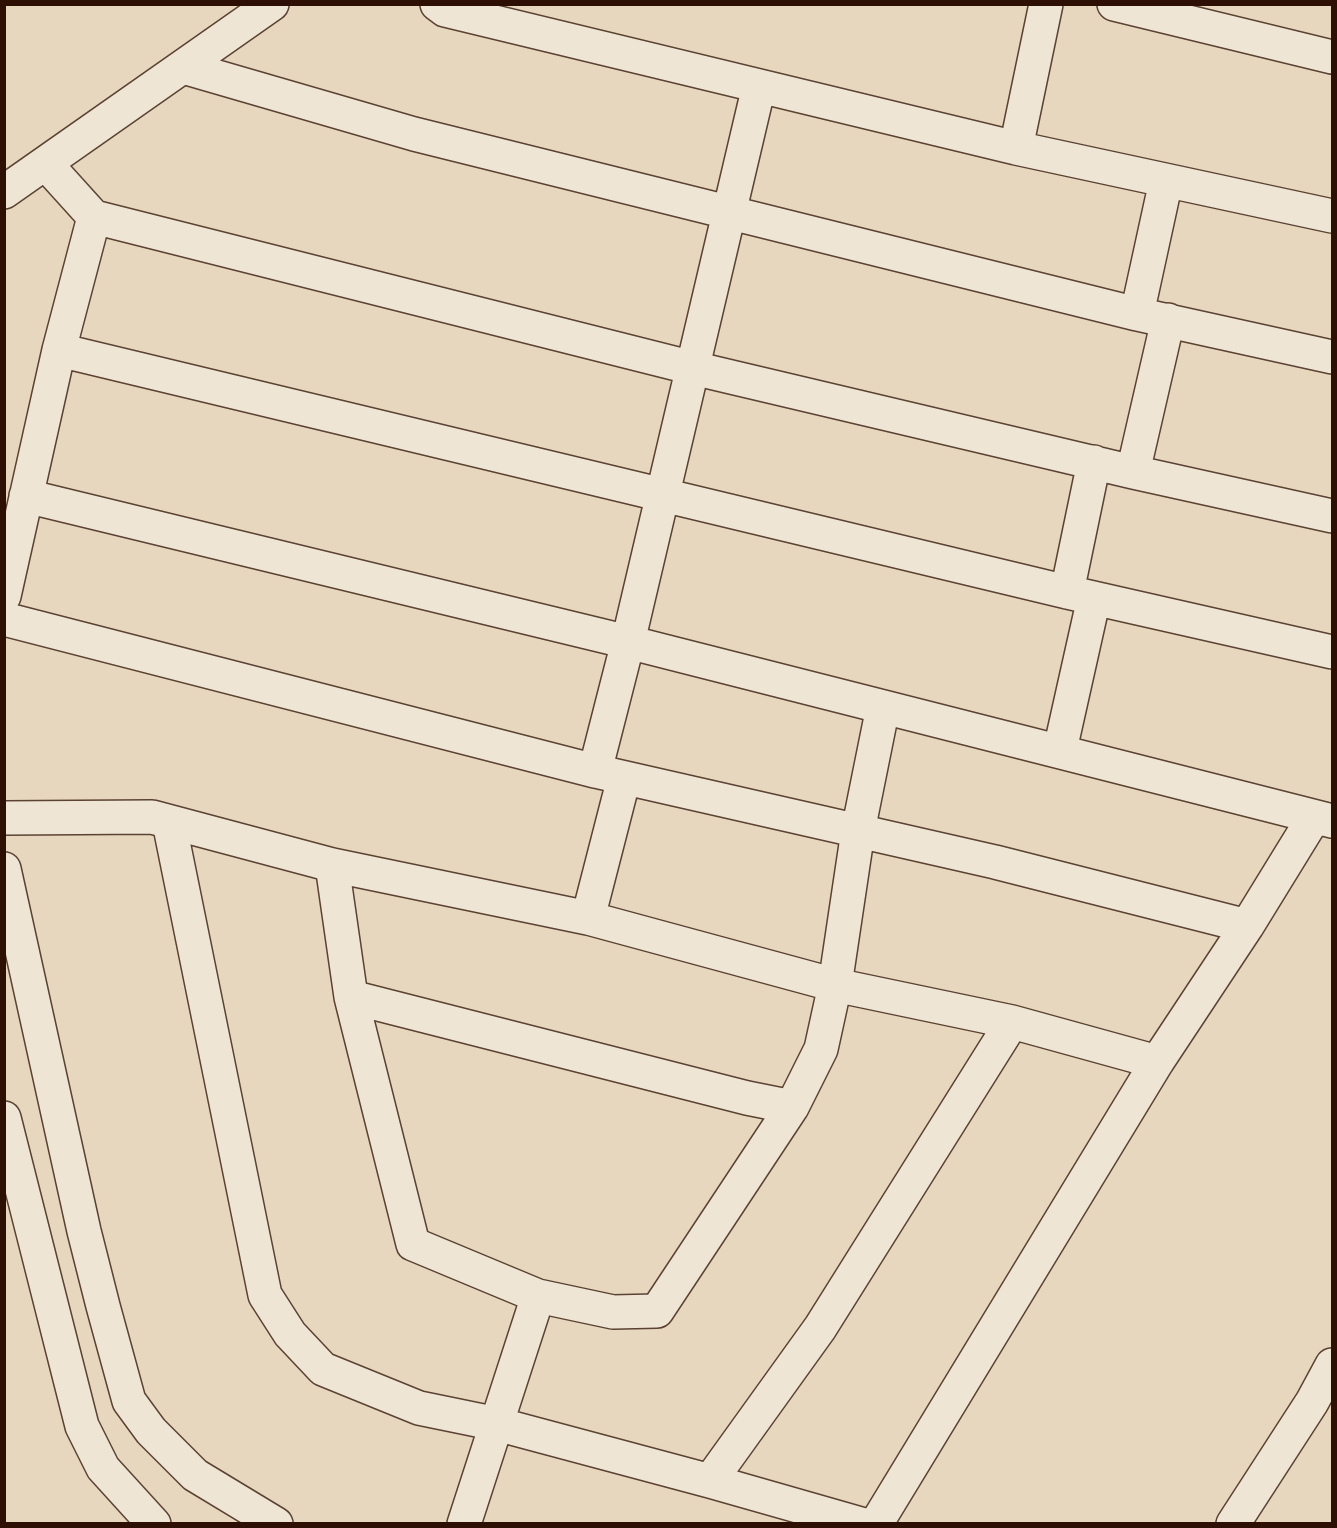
<!DOCTYPE html>
<style>
body{margin:0}
#map{position:relative;width:1337px;height:1528px;overflow:hidden;background:#e6d7be;font-family:"Libre Bodoni",serif}
canvas{display:block}
.frame{position:absolute;inset:0;border:6px solid #2d1003;pointer-events:none}
</style>
<div id="map">
<canvas width="1337" height="1528"></canvas>
<div class="frame"></div>
</div>
<script>
const context = document.querySelector('canvas').getContext('2d');
context.lineJoin = 'round';
function trace(path, color, width, dash) { context.strokeStyle = color; context.lineWidth = width; context.lineCap = dash ? 'butt' : 'round'; context.setLineDash(dash || []); context.stroke(path); }
const minor = new Path2D(`
 M437,4L445,10L1016,148L1332,216
 M1114,4L1332,57
 M183,67L414,134L1137,314L1332,357
 M1016,148L1046,4
 M47,165L94,217L693,368L1133,472L1332,516
 M4,192L272,4
 M1137,314L1166,181
 M59,350L1067,592L1332,652
 M1133,472L1168,320
 M26,496L628,642L1332,821
 M1067,592L1094,462
 M4,596L59,350L94,217
 M4,619L595,771L995,862L1247,926
 M1060,750L1094,598
 M595,771L628,642L759,86
 M4,818L152,817L332,865L588,918L835,985L1012,1022L1157,1062
 M169,822L265,1295L290,1334L323,1369L419,1408L497,1424L710,1481L861,1524
 M332,865L351,997L413,1244L538,1296L613,1312L657,1311L792,1107L821,1049L835,985L858,831L883,707
 M4,869L84,1231L103,1306L129,1401L151,1431L195,1475L276,1524
 M588,918L624,778
 M351,997L747,1098L792,1107
 M4,1118L82,1426L103,1468L154,1524
 M710,1481L820,1328L1012,1022
 M464,1524L538,1296
 M876,1524L1157,1062L1247,926L1314,817
 M1233,1524L1312,1402L1332,1365`);
trace(minor, '#5b4232', 36);
trace(minor, '#efe5d5', 33);
</script>
